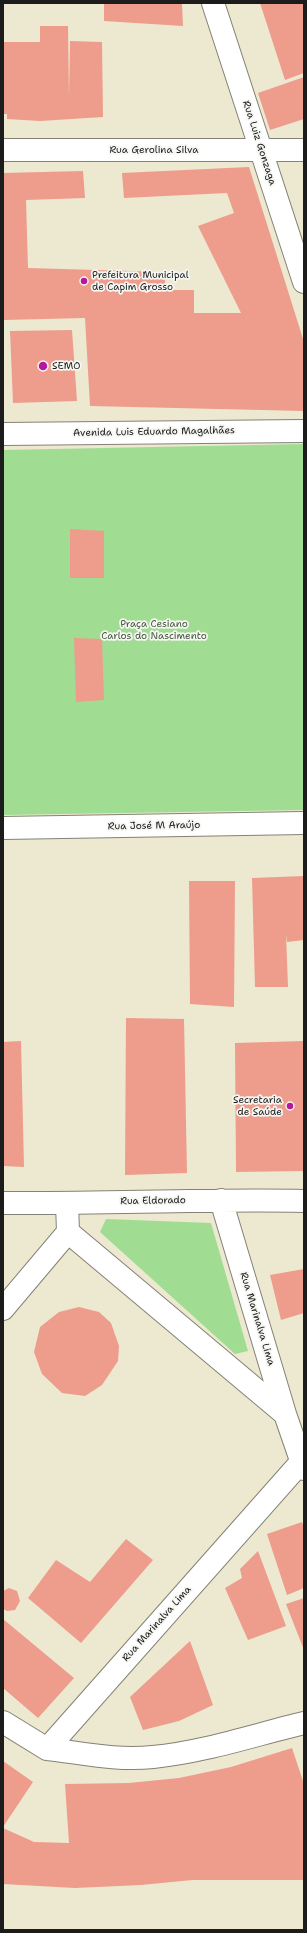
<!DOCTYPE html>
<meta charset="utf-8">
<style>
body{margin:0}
#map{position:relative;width:307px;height:1933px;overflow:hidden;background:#ede8d0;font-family:"Shantell Sans",sans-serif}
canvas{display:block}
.frame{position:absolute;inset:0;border:4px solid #1c1c1c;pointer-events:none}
</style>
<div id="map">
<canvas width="307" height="1933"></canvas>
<div class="frame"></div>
</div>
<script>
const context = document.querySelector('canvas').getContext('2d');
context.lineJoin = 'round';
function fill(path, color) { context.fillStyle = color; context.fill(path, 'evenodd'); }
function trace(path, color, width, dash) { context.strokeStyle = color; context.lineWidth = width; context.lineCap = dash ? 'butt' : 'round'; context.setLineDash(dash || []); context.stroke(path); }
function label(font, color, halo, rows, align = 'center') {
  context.font = font + ' "Shantell Sans",sans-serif'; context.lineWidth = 3.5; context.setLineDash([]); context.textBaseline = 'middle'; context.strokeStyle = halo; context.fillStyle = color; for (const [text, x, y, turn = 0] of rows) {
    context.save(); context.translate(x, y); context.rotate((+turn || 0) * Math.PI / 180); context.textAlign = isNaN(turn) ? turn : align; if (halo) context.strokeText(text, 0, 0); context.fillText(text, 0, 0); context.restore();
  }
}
const green = new Path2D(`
 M304,444V810L3,815V450Z
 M106,1219L211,1223L248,1351L235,1354L100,1232Z`);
const building = new Path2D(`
 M104,3H182L183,26L104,21Z
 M260,3H304V73L285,80Z
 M40,26H68L69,98L70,41L102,42L103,117L40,121L7,119V114H3V42H40Z
 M304,77V119L270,130L258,93Z
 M249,167L304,342V411L90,406L85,318L3,320V173L83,171L85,198L26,200L28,268L165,272V290H194V313H241L198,226L234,213L227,193L124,198L122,173Z
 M72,330L77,401L13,403L10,331Z
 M70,529L104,531V578H70Z
 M74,638L102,639L104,700L76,702Z
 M304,876V940L287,942L286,934L288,987H255L252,878Z
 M189,881H235L234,1007L190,1004Z
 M126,1018L184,1019L187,1173L125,1175Z
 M21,1041L24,1167L3,1166V1042Z
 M304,1041V1171L236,1172L235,1043Z
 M304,1269V1313L281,1320L270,1275Z
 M79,1307L99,1312L111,1323L119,1346L118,1361L102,1385L85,1396L62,1393L42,1374L34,1352L40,1327L59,1312Z
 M302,1522L304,1528V1588L287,1595L267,1534Z
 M126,1539L153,1560L81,1643L28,1598L56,1560L90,1582Z
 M258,1551L286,1626L248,1640L225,1588L242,1578L240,1569Z
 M9,1588L17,1591L20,1601L15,1610L7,1611L3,1609V1591Z
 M304,1598V1650L286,1604Z
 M3,1619L74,1678L38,1718L3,1688Z
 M190,1641L213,1705L179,1721L143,1730L130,1697Z
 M292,1748L304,1784V1880H192L141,1885L75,1888L3,1884V1828L34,1842L69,1843L65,1784L129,1783L179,1778L231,1767Z
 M3,1761L33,1782L3,1827Z`);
const minor = new Path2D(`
 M213,3L304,282
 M3,150H304
 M3,434L304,431
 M3,828L304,823
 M221,1200L285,1414L304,1469
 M3,1203C103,1204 204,1199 304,1201
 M67,1203L68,1232L285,1414
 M3,1309L68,1232
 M3,1722L47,1749L302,1461
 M47,1749C82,1753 117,1761 153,1757C204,1752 254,1735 304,1723`);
const markers = [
 [84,281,4,"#b5179e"],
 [43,366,5,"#b5179e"],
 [290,1106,4,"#b5179e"]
];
const streetNames = [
 ["Rua Luiz Gonzaga",259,143,72],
 ["Rua Gerolina Silva",154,150],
 ["Avenida Luis Eduardo Magalhães",154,432,-1],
 ["Rua José M Araújo",154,826,-1],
 ["Rua Eldorado",153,1201,-1],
 ["Rua Marinalva Lima",257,1319,73],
 ["Rua Marinalva Lima",157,1624,-48]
];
const poiNames = [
 ["Prefeitura Municipal",92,275],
 ["de Capim Grosso",92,287],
 ["SEMO",52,366],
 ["Secretaria",282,1100,"right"],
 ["de Saúde",282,1112,"right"]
];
const parkNames = [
 ["Praça Cesiano",154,624],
 ["Carlos do Nascimento",154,636]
];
fill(green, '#a0dd92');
fill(building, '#ee9c8c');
trace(minor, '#848276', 24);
trace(minor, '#fff', 22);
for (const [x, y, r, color] of markers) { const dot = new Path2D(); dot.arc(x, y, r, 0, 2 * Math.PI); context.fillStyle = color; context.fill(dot); trace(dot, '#f6f6f2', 1.5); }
label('10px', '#1c1c1c', '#f6f6f2', streetNames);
label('10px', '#1c1c1c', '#f6f6f2', poiNames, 'left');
label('10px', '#44563f', '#f6f6f2', parkNames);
</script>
